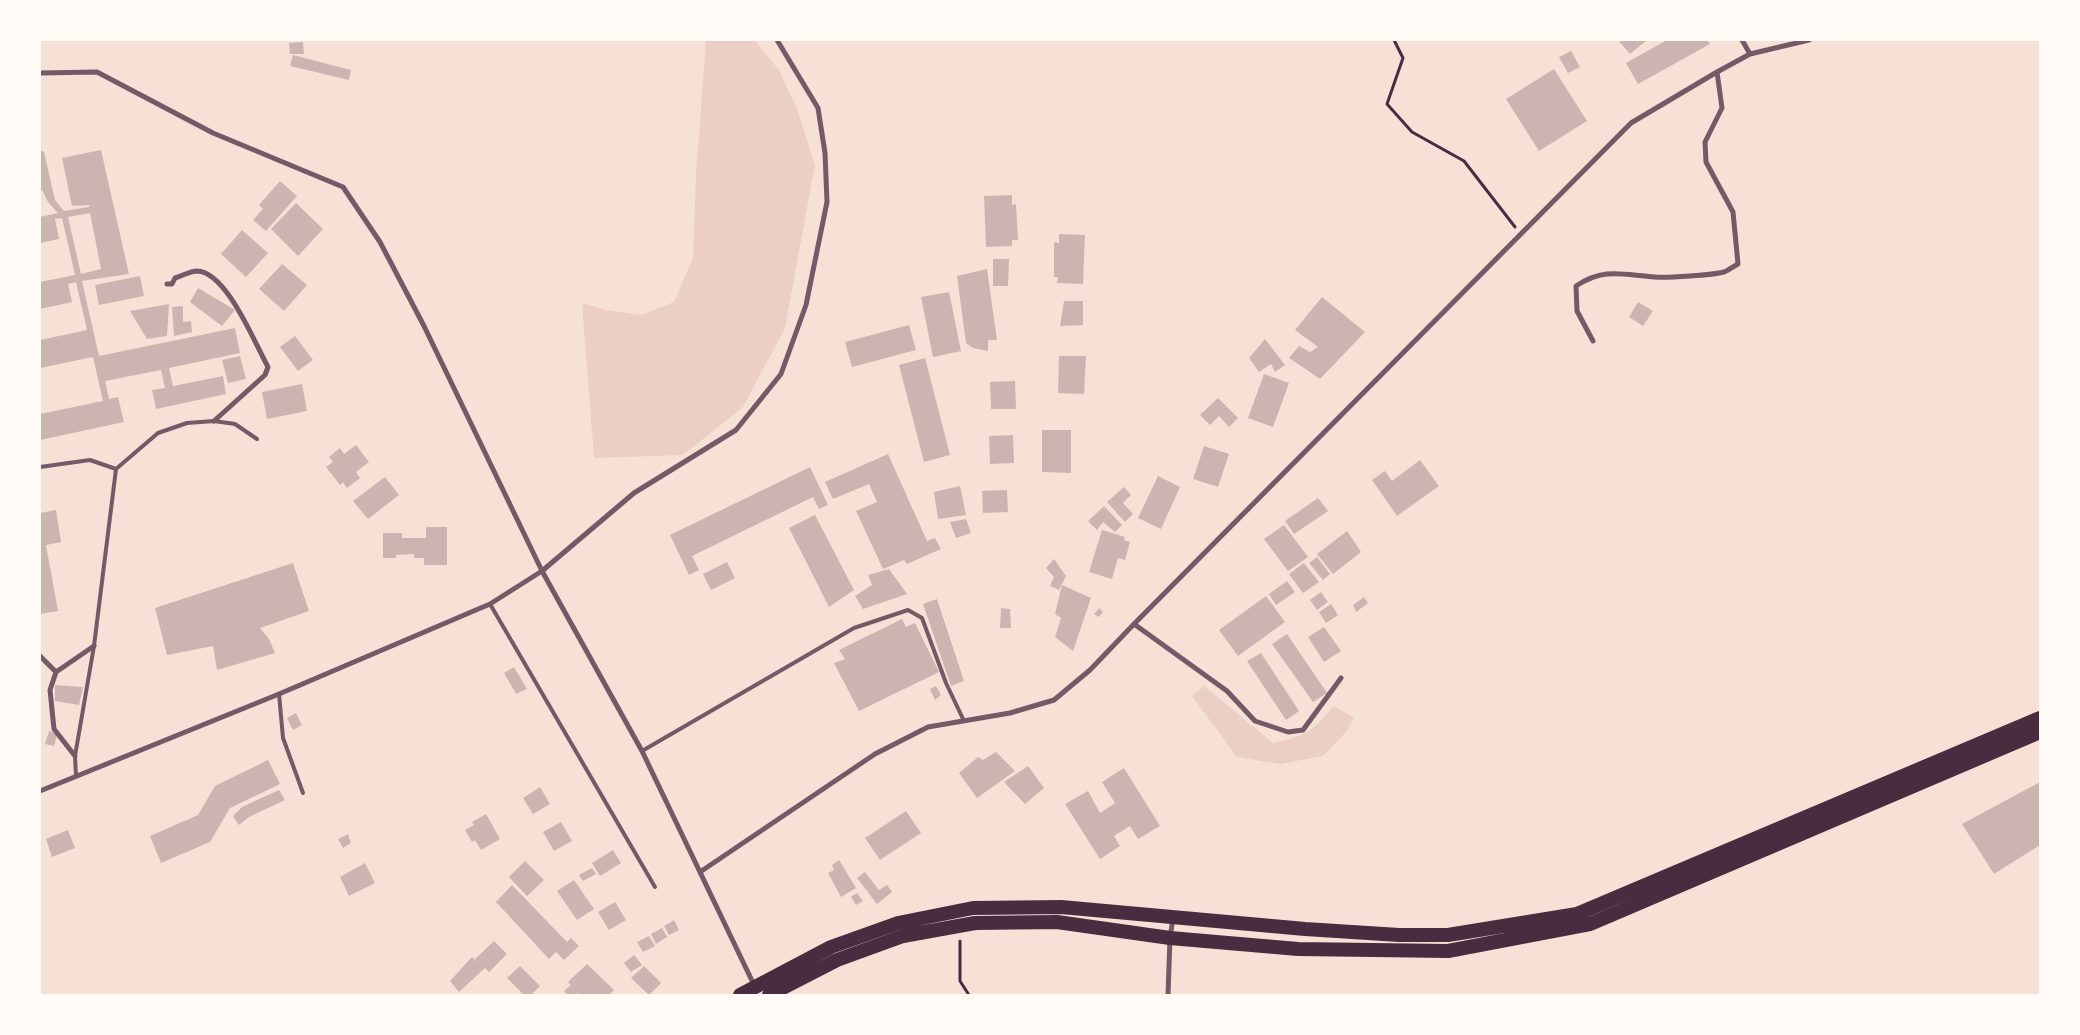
<!DOCTYPE html>
<style>
body{margin:0}
#map{position:relative;width:2080px;height:1035px;overflow:hidden;background:#f7e1d7;font-family:"DM Sans",sans-serif}
canvas{display:block}
.frame{position:absolute;inset:0;border:41px solid #fffaf5;pointer-events:none}
</style>
<div id="map">
<canvas width="2080" height="1035"></canvas>
<div class="frame"></div>
</div>
<script>
const context = document.querySelector('canvas').getContext('2d');
context.lineJoin = 'round';
function fill(path, color) { context.fillStyle = color; context.fill(path, 'evenodd'); }
function trace(path, color, width, dash) { context.strokeStyle = color; context.lineWidth = width; context.lineCap = dash ? 'butt' : 'round'; context.setLineDash(dash || []); context.stroke(path); }
const green = new Path2D(`
 M706,40L755,41L779,70L797,109L815,165L785,328L743,407L683,455L594,458L582,303L606,310L641,315L674,302L693,258L696,174Z
 M1204,686L1273,743C1306,737 1313,730 1334,706L1354,718L1346,732L1323,756L1280,764L1237,757L1192,696Z`);
const building = new Path2D(`
 M1618,40H1647L1630,54Z
 M1667,40H1707L1710,44L1638,84L1626,63Z
 M303,42L304,54H290L289,43Z
 M1571,51L1580,67L1568,73L1559,57Z
 M293,55L351,70L349,80L290,66Z
 M1554,69L1587,121L1539,151L1506,99Z
 M40,150L44,152L55,200L64,211L89,207V205L72,206L62,158L101,150L129,274L82,281L99,356L235,328L240,353L169,368L173,386L223,376L226,394L156,409L152,390L165,388L161,370L105,381L109,399L118,397L124,422L40,440V414L103,401L93,357L40,368V340L87,330L76,282L68,284L72,302L40,309V282L75,275L62,218L55,219L59,239L40,243V217L58,213L48,202L42,190H40ZM90,213L101,269L81,274L68,217Z
 M280,181L297,196L266,231L253,220L263,209L259,205Z
 M1012,195V205L1016,204L1018,240H1012V246L986,247L984,196Z
 M296,203L323,229L298,256L271,229Z
 M242,230L268,253L246,277L221,254Z
 M1059,234L1085,235L1083,284L1057,283L1058,277H1054V242L1059,243Z
 M993,259H1009L1008,286H993Z
 M282,264L307,285L284,311L259,289Z
 M987,269L997,340H988V351L973,348L966,343L957,276Z
 M140,276L144,296L99,305L95,285Z
 M198,288L235,310L222,326L190,302Z
 M949,292L961,351L933,357L921,297Z
 M1322,297L1365,332L1320,379L1289,358L1299,346L1310,352L1318,347L1295,330Z
 M1064,301H1083V325L1060,326Z
 M1638,302L1653,311L1643,326L1629,317Z
 M169,304L167,336L147,339L130,311Z
 M183,306V322L191,321L192,332L174,336L172,307Z
 M909,325L916,350L852,367L845,342Z
 M295,336L313,360L298,371L280,347Z
 M1265,339L1285,365L1275,372L1271,364L1259,372L1249,358Z
 M240,356L246,379L228,383L222,360Z
 M1059,356H1086L1084,394L1058,393Z
 M925,358L950,455L924,462L899,365Z
 M1264,374L1289,383L1273,427L1248,418Z
 M1015,381L1016,409H991L990,382Z
 M302,384L307,411L267,419L262,392Z
 M1218,398L1238,418L1229,427L1219,416L1210,425L1200,415Z
 M1042,430H1071V473L1042,472Z
 M1013,435L1014,463L990,464L989,436Z
 M356,445L369,462L356,472L360,478L347,488L343,482L340,485L326,467L333,462L329,457L340,448L344,454Z
 M1204,446L1229,454L1218,487L1193,479Z
 M888,454L927,541L935,538L941,549L907,564L904,560L883,569L856,511L877,502L869,484L833,499L825,482Z
 M1420,460L1439,486L1397,516L1372,480L1385,471L1392,481Z
 M810,467L828,505L819,509L813,497L692,556L699,570L689,575L670,535Z
 M1158,476L1180,487L1161,529L1138,518Z
 M385,477L399,495L368,519L353,501Z
 M960,486L966,515L938,519L934,492Z
 M1124,487L1131,495L1123,503L1133,514L1125,522L1107,502Z
 M1007,490L1008,512L983,513L982,491Z
 M1318,498L1328,511L1294,534L1285,521Z
 M1104,506L1122,525L1115,532L1103,522L1097,530L1088,521Z
 M56,510L61,542L46,545L58,611L40,614V513Z
 M815,515L854,590L829,607L789,528Z
 M966,519L971,533L956,538L950,522Z
 M1284,525L1308,557L1288,571L1264,539Z
 M426,527H447V565H424V558H414V554L396,555V558H383V533H402V538H426Z
 M1102,530L1125,537L1124,540L1130,542L1125,560L1118,558L1112,579L1089,572Z
 M1347,531L1361,552L1333,574L1317,554Z
 M1317,557L1330,574L1323,580L1309,563Z
 M1054,559L1066,576L1059,590L1050,586L1054,577L1046,568Z
 M727,562L735,578L711,590L703,574Z
 M293,563L309,611L260,628L269,639L275,653L217,670L213,646L167,655L155,608Z
 M1304,563L1319,582L1303,593L1289,574Z
 M889,569L907,594L863,609L855,596L872,585L868,575Z
 M1287,581L1295,592L1276,605L1269,594Z
 M1062,585L1091,598L1073,651L1055,637L1061,618L1055,614Z
 M1321,592L1328,602L1317,610L1310,600Z
 M1266,596L1285,622L1238,656L1219,630Z
 M1364,597L1368,603L1356,612L1353,605Z
 M937,599L964,681L951,686L923,604Z
 M1331,604L1338,615L1326,623L1319,612Z
 M1001,608L1010,609L1011,628H1000Z
 M1099,608L1103,612L1099,617L1094,614Z
 M902,619L906,627L915,623L939,672L859,711L834,663L845,659L839,650Z
 M1324,627L1341,651L1324,662L1308,637Z
 M1287,634L1327,693L1313,702L1272,644Z
 M1261,653L1299,711L1286,720L1247,661Z
 M514,667L527,689L516,694L504,673Z
 M55,685L83,687L79,705L55,701Z
 M936,686L941,695L935,700L930,689Z
 M296,713L302,725L293,730L287,718Z
 M49,731L57,734L54,746L45,744Z
 M996,752L1015,771L977,798L959,773L978,757L983,760Z
 M268,760L280,784L230,808L210,842L161,863L150,836L198,815L215,786Z
 M1028,766L1044,788L1025,804L1004,782Z
 M1124,768L1160,826L1138,839L1130,826L1114,836L1120,846L1100,859L1065,804L1088,791L1100,813L1115,803L1102,782Z
 M2040,782V845L1994,874L1962,824Z
 M540,787L550,804L533,814L523,798Z
 M279,790L285,800L249,817L239,825L233,816L242,807Z
 M906,811L921,833L880,860L865,838Z
 M486,814L500,839L481,850L475,840L472,842L465,830L474,825L472,822Z
 M561,822L572,841L554,851L543,832Z
 M68,830L75,848L52,857L46,839Z
 M348,834L351,843L343,848L338,839Z
 M613,850L621,863L600,876L592,863Z
 M839,860L856,888L841,897L828,873L834,870L832,865Z
 M525,861L544,880L527,896L509,877Z
 M365,863L375,883L349,896L340,877Z
 M592,868L596,874L583,881L579,875Z
 M865,872L879,890L887,885L892,892L877,904L857,878Z
 M574,880L594,909L577,920L557,891Z
 M512,885L567,942L571,938L579,946L564,960L556,952L549,959L496,902Z
 M857,893L863,901L856,905L851,897Z
 M615,902L626,920L609,930L598,912Z
 M674,920L679,930L669,935L664,926Z
 M662,928L667,937L656,944L651,934Z
 M649,936L655,946L643,952L637,942Z
 M494,941L507,954L489,972L485,968L459,992L450,981L472,957L481,965L475,959Z
 M634,955L642,965L631,972L624,963Z
 M587,964L614,990L609,995H581L578,993L576,995H568L564,991L571,985L568,982Z
 M520,966L540,986L531,995H524L507,978Z
 M644,966L661,983L649,995L631,978Z`);
const path = new Path2D(`
 M1394,40L1403,58L1387,104L1412,132L1464,161L1515,227
 M960,941V981L969,995`);
const service = new Path2D(`
 M40,467L90,460L116,469
 M490,604L655,887
 M279,694L283,738L303,793
 M642,751L854,628L908,610L922,618L946,683L964,721
 M76,776L75,756L94,646L116,469L158,433L187,423L214,421L235,424L257,439`);
const minor = new Path2D(`
 M1742,40L1750,54
 M40,73L97,72L213,133L343,187L380,242L424,326L542,571L642,751L755,987
 M167,284H172L175,278C182,276 190,271 197,271C227,272 255,344 268,367L265,375L214,421
 M1593,341L1577,311L1576,286C1605,267 1623,275 1655,277C1667,278 1713,275 1724,272C1729,270 1734,266 1738,264L1733,212L1706,162L1705,142L1722,108L1717,72
 M1134,624L1227,691L1255,721L1288,732L1303,730L1341,678
 M40,656L56,672
 M75,756L54,729L50,690L56,672L94,646
 M40,791L279,694L490,604L542,571L634,493L736,430L781,374L806,305L827,202L825,153L818,108L777,40
 M700,872L875,754L928,727L1010,713L1054,700L1090,670L1134,624L1631,123L1717,72L1750,54L1809,40
 M1168,995L1170,938L1173,918`);
const trunk = new Path2D(`
 M740,995L831,947L898,923L973,908L1061,907L1305,929L1399,935H1448L1577,914L2040,718
 M769,995L837,960L903,936L975,923L1057,922L1170,938L1298,949L1448,951L1590,924L2040,732`);
fill(green, '#ebcfc5');
fill(building, '#ccb4b1');
trace(path, '#4a2c40', 3);
trace(service, '#755966', 4);
trace(minor, '#755966', 5);
trace(trunk, '#4a2c40', 14);
</script>
